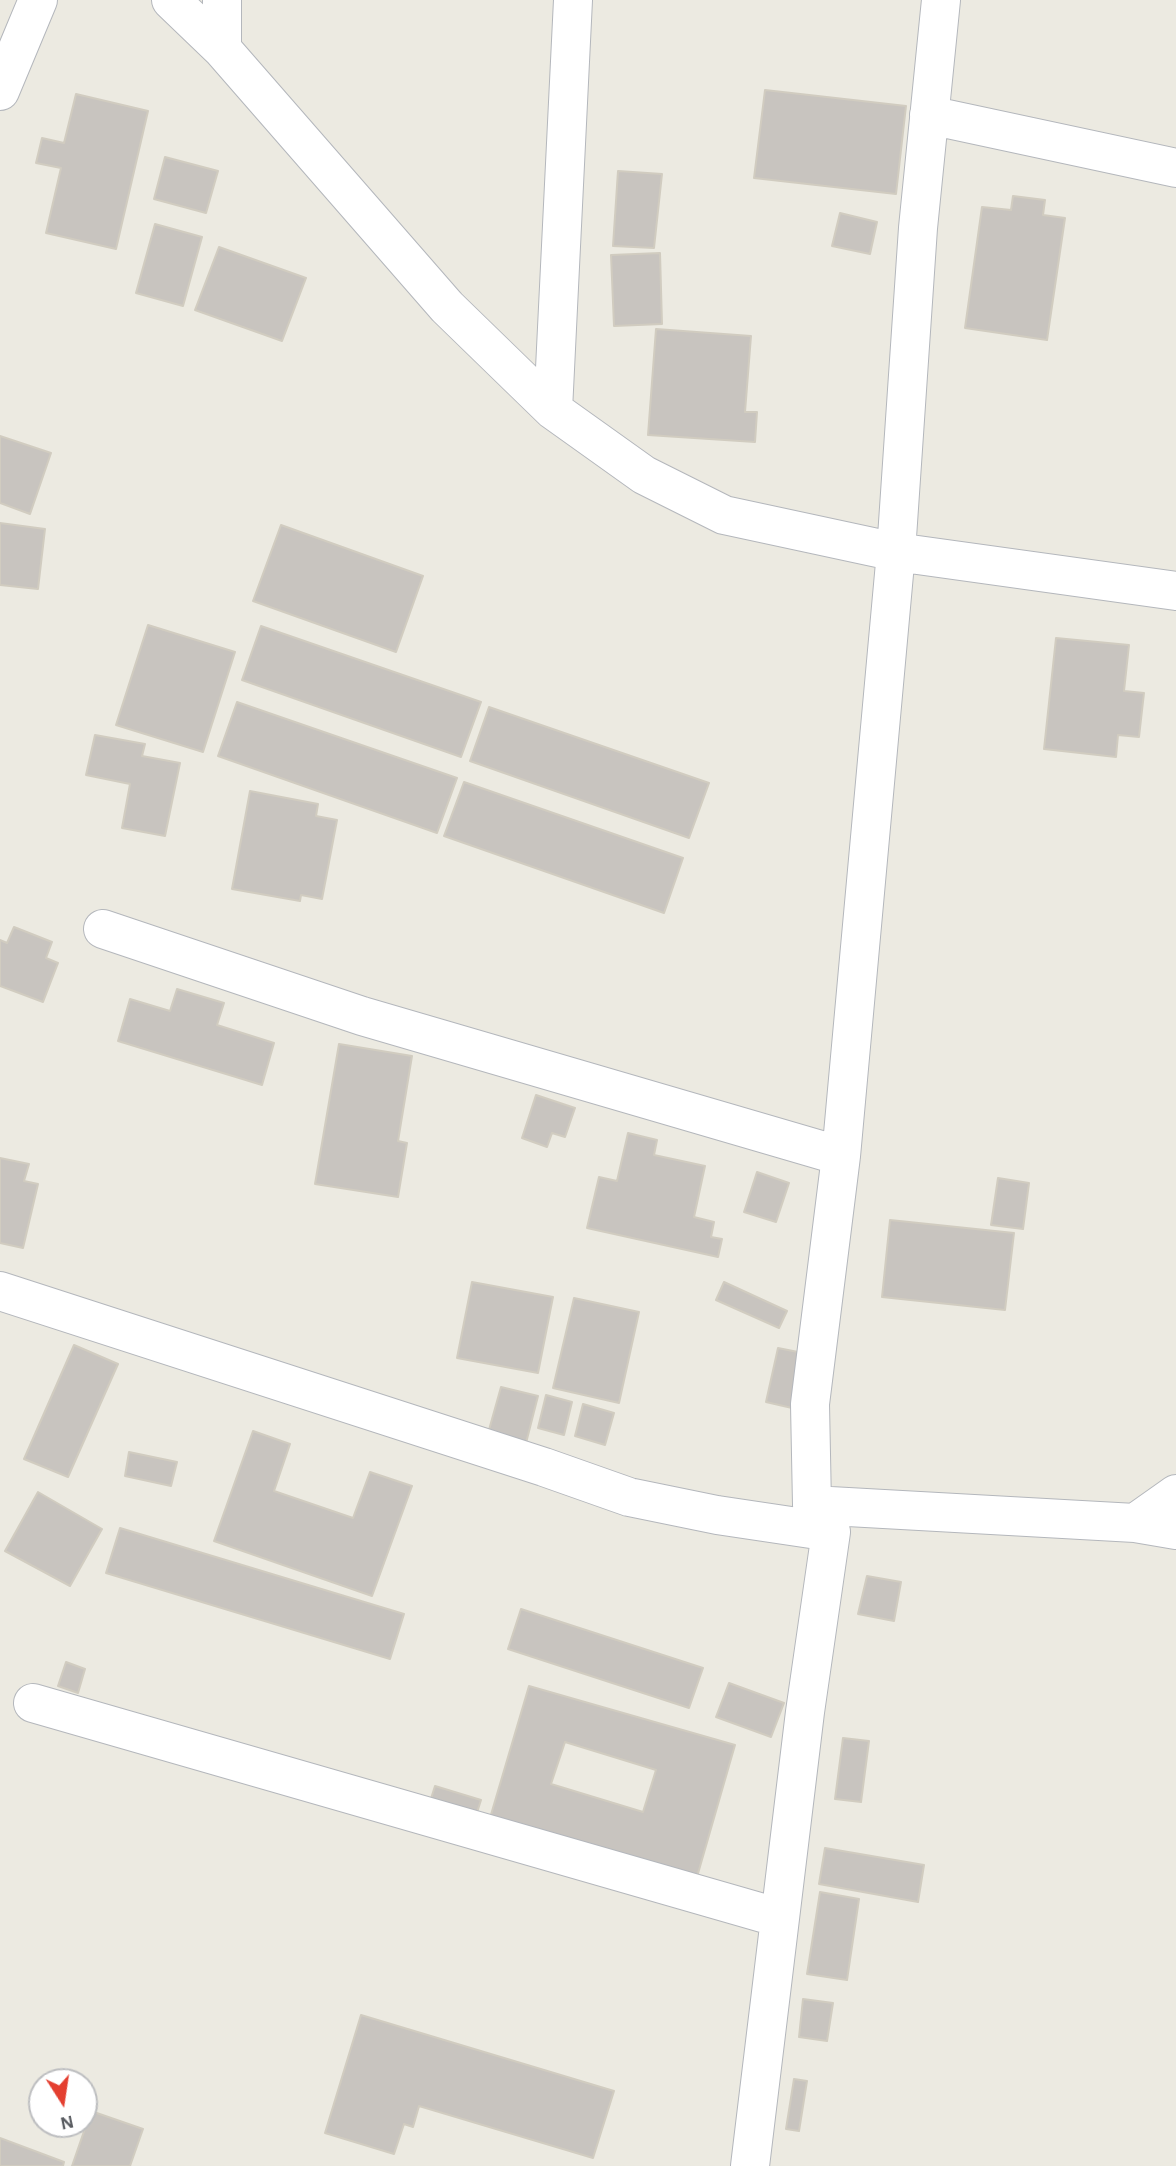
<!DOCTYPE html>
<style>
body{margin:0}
#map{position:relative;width:1176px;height:2166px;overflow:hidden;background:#eceae1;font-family:"Alegreya Sans",sans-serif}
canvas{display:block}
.north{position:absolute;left:28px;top:2068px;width:70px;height:70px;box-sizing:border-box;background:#fff;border:2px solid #bdbec0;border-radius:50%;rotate:168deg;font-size:19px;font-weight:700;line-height:28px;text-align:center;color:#5a5d62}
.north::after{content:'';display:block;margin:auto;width:24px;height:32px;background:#e43f30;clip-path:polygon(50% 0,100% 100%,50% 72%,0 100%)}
</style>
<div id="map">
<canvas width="1176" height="2166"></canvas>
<div class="north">N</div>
</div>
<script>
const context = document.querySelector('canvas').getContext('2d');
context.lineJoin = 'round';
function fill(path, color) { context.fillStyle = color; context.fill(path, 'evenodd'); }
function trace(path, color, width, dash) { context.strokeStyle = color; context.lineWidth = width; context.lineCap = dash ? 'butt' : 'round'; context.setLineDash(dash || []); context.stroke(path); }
const building = new Path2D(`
 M765,90L906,106L896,194L754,178Z
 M76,94L148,111L116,249L46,233L61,168L36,163L42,138L64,143Z
 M165,157L218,171L206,213L154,199Z
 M618,171L662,174L654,248L613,246Z
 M1013,196L1045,200L1043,215L1065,218L1047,340L965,328L982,207L1011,210Z
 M840,213L877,222L870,254L832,246Z
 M155,224L202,237L183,306L136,293Z
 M219,247L306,278L282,341L195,310Z
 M660,253L662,324L614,326L611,255Z
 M656,329L751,336L745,412H757L755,442L648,435Z
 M0,436L51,453L30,514L0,503Z
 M0,523L45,529L38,589L0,585Z
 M281,525L423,576L396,652L253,601Z
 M148,625L235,652L203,752L116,725Z
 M261,626L481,702L461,757L242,680Z
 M1056,638L1129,645L1124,691L1144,693L1139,737L1118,735L1116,757L1044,749Z
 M237,702L457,778L437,833L218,756Z
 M489,707L709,783L689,838L470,761Z
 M95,735L145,744L142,756L180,763L165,836L122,828L130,784L86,775Z
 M464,782L683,858L664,913L444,836Z
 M250,791L318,804L316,816L337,820L322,899L301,895L300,901L232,889Z
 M14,927L52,942L46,958L58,963L43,1002L0,986V940L7,943Z
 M177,989L224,1003L217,1025L274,1043L262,1085L118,1041L130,999L170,1011Z
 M339,1044L412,1056L398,1141L407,1143L398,1197L315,1184Z
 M536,1095L575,1108L565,1137L552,1133L547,1147L522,1138Z
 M628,1133L657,1140L654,1155L705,1166L694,1217L714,1222L711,1237L722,1239L718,1257L587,1228L599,1177L617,1181Z
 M0,1158L29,1164L24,1181L38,1184L23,1248L0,1243Z
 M757,1172L789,1183L776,1222L744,1212Z
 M998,1178L1029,1183L1023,1229L991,1225Z
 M890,1220L1014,1233L1005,1310L882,1297Z
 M472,1282L553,1297L538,1373L457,1358Z
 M724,1282L787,1311L779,1328L716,1300Z
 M574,1298L639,1312L619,1403L553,1388Z
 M74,1345L118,1364L68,1477L24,1459Z
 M778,1348L803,1353L792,1408L766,1402Z
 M501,1387L538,1396L525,1447L487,1437Z
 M546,1395L572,1402L564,1435L538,1428Z
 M583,1404L614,1413L605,1445L575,1436Z
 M253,1431L290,1444L274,1491L353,1518L370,1472L412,1486L372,1596L214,1541Z
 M129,1452L177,1462L171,1486L125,1476Z
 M38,1492L102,1529L70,1586L5,1551Z
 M120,1528L404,1614L390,1659L106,1573Z
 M867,1576L901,1582L894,1621L858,1614Z
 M521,1609L703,1668L689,1708L508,1649Z
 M66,1662L85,1669L78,1693L58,1686Z
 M729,1683L784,1703L771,1737L716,1717Z
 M529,1686L735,1745L697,1877L490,1818ZM565,1742L656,1770L643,1812L551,1784Z
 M843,1738L869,1741L861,1802L835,1799Z
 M435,1786L481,1800L473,1825L427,1811Z
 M825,1848L924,1865L918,1902L819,1884Z
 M820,1892L859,1899L847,1980L807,1974Z
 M803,1999L833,2003L827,2041L799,2037Z
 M361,2015L614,2091L593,2158L419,2106L413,2127L404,2124L394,2154L325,2133Z
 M794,2079L807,2081L799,2131L786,2129Z
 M91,2111L143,2129L130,2166H72Z
 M0,2138L64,2162L63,2166H0Z`);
const minor = new Path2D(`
 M171,0L222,49L447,307L553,410L644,475L724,515L896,552L1176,591
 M222,0V49
 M0,91L38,0
 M929,115L1176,168
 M553,410L573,0
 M103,929L362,1016L841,1156
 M0,1291L544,1467L629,1497L717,1515L831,1532
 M812,1505L1135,1523L1176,1530
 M1135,1523L1176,1494
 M33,1703L780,1918
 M750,2166L805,1712L831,1532L812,1505L810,1404L841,1156L896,552L918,228L941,0`);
fill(building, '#c8c4bf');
trace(building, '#d1ccc0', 2);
trace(minor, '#b4b7bc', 40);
trace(minor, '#fff', 38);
</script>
